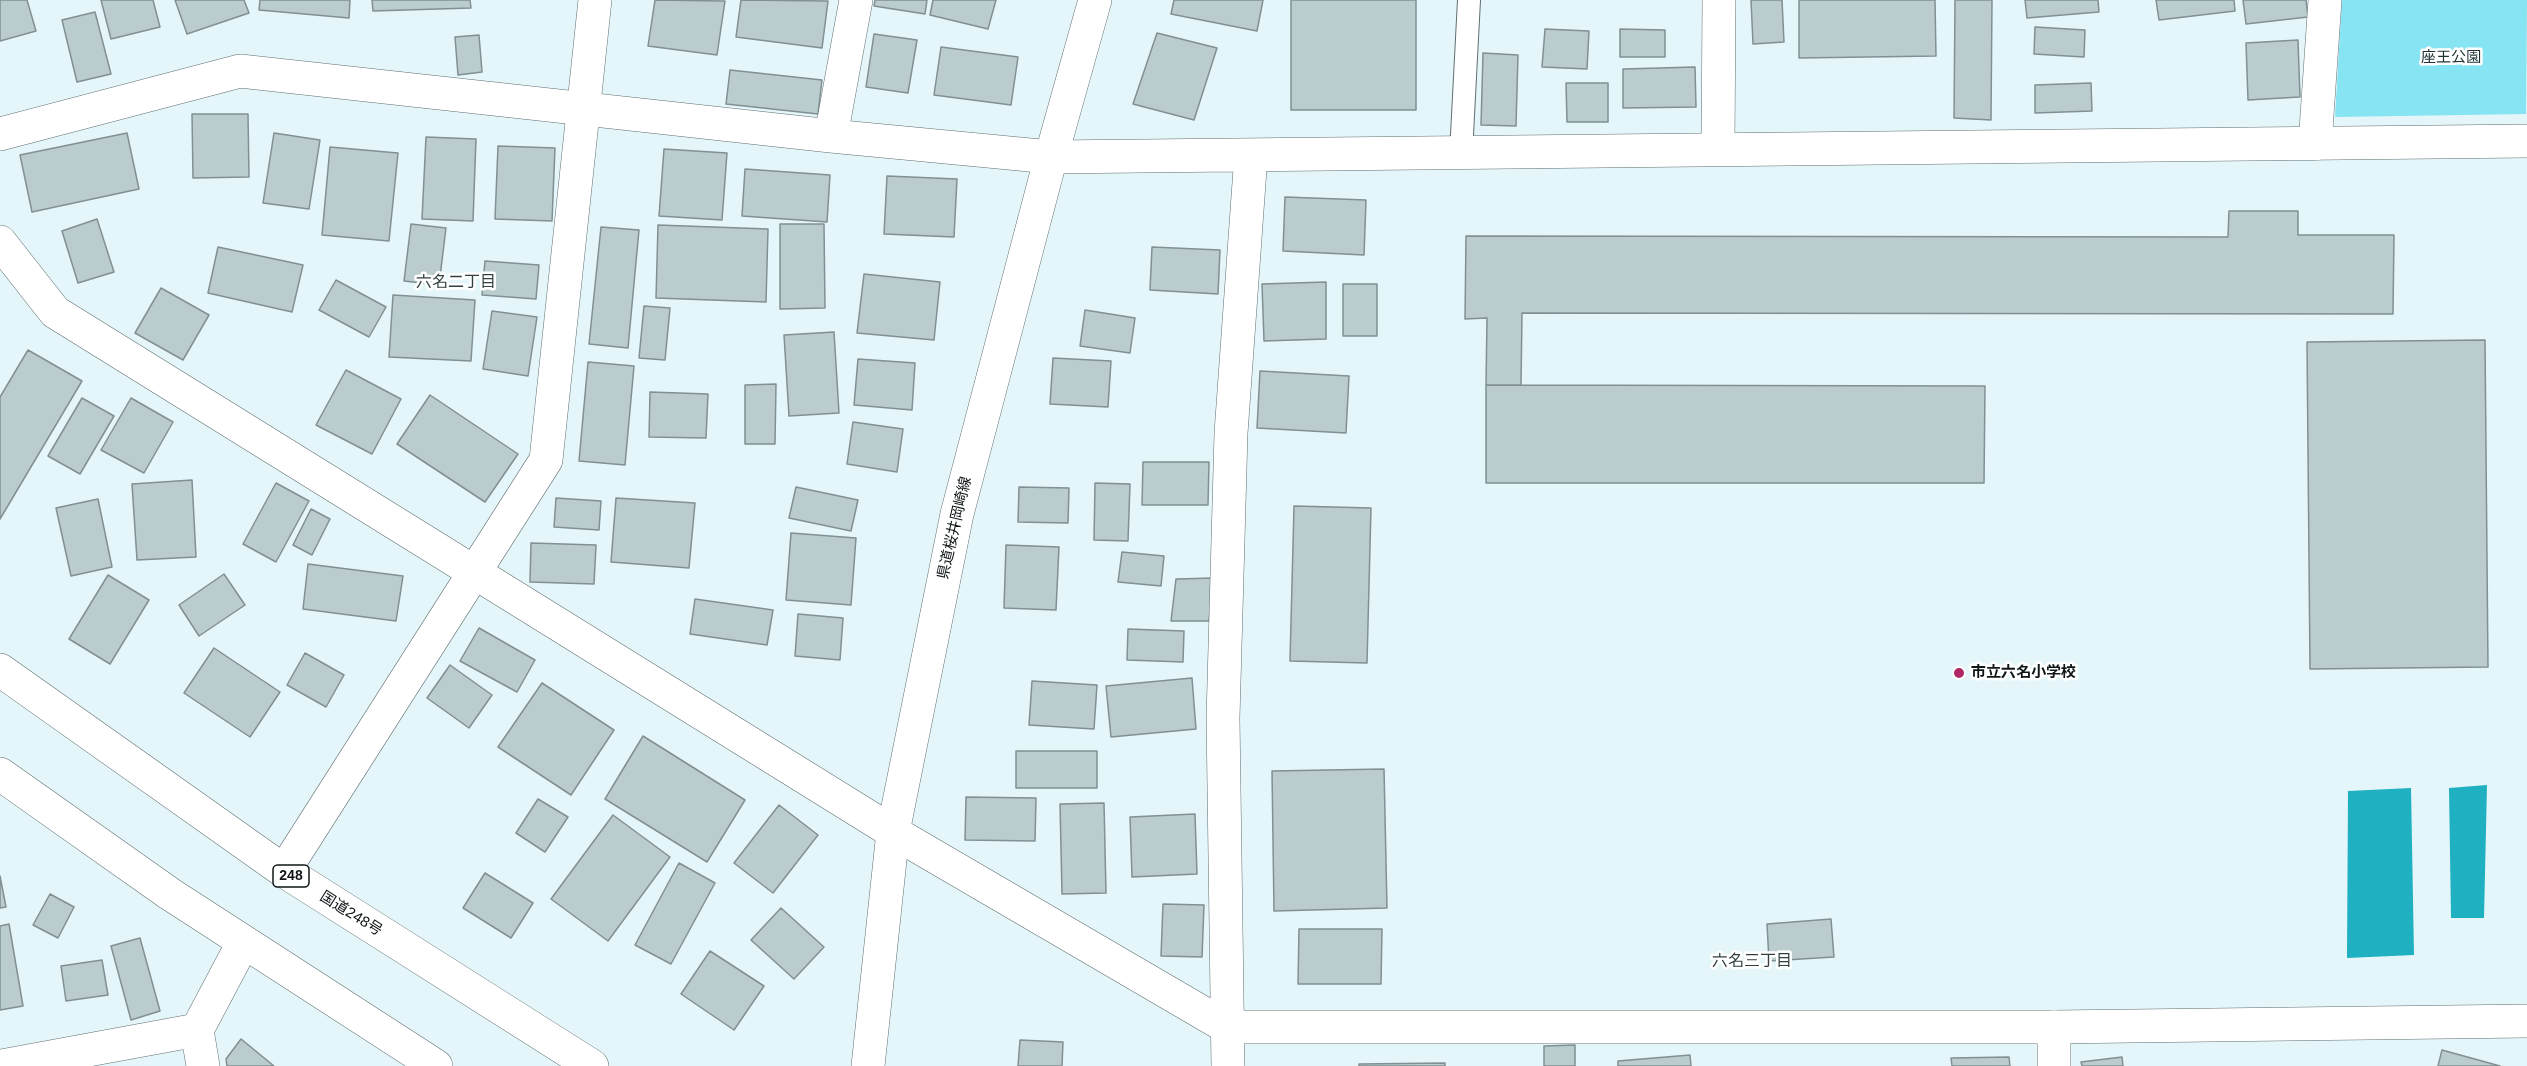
<!DOCTYPE html>
<meta charset="utf-8">
<style>
body{margin:0}
canvas{display:block;background:#e4f6f9}
</style>
<canvas width="2527" height="1066"></canvas>
<script>
const context = document.querySelector('canvas').getContext('2d');
context.lineJoin = 'round';
function fill(path, color) { context.fillStyle = color; context.fill(path, 'evenodd'); }
function trace(path, color, width, dash) { context.strokeStyle = color; context.lineWidth = width; context.lineCap = dash ? 'butt' : 'round'; context.setLineDash(dash || []); context.stroke(path); }
function label(font, color, halo, rows, align = 'center') {
  context.font = font + ' Helvetica,"Noto Sans JP",sans-serif'; context.lineWidth = 5; context.setLineDash([]); context.textBaseline = 'middle'; context.strokeStyle = halo; context.fillStyle = color; for (const [text, x, y, turn = 0] of rows) {
    context.save(); context.translate(x, y); context.rotate((+turn || 0) * Math.PI / 180); context.textAlign = isNaN(turn) ? turn : align; if (halo) context.strokeText(text, 0, 0); context.fillText(text, 0, 0); context.restore();
  }
}
const green = new Path2D(`
 M2342,0H2527L2526,114L2335,117Z`);
const water = new Path2D(`
 M2487,785L2484,918H2451L2449,788Z
 M2411,788L2414,955L2347,958L2348,791Z`);
const building = new Path2D(`
 M0,0H27L36,31L0,41Z
 M101,0H153L160,27L111,39Z
 M175,0H244L249,13L187,34Z
 M260,0H350L349,18L259,10Z
 M372,0H470L471,8L373,11Z
 M655,0L725,1L717,55L648,46Z
 M741,0L828,1L822,48L736,37Z
 M875,0H927L925,14L874,6Z
 M933,0H996L988,29L930,15Z
 M1174,0H1263L1257,31L1171,14Z
 M1291,0H1416V110H1291Z
 M1751,0H1782L1784,42L1753,44Z
 M1799,0H1935L1936,56L1799,58Z
 M1955,0H1992L1991,120L1954,118Z
 M2025,0H2098L2099,12L2027,18Z
 M2156,0H2234L2235,11L2159,20Z
 M2243,0H2306L2308,17L2246,24Z
 M95,12L111,74L77,82L62,20Z
 M2035,27L2085,30L2084,57L2034,54Z
 M1545,29L1589,31L1587,69L1542,67Z
 M1620,29L1665,30V57H1620Z
 M1157,33L1217,48L1194,120L1133,104Z
 M874,34L917,40L908,93L866,87Z
 M479,35L482,72L458,75L455,37Z
 M2298,40L2300,97L2248,100L2246,43Z
 M941,47L1018,57L1011,105L934,95Z
 M1483,53L1518,55L1516,126L1481,125Z
 M1695,67L1696,107L1623,108V69Z
 M730,70L822,80L818,114L726,104Z
 M1566,83H1608V122H1567Z
 M2091,83L2092,111L2035,113V85Z
 M192,114H248L249,177L193,178Z
 M127,133L139,189L32,212L20,155Z
 M274,133L320,140L309,209L263,203Z
 M426,137L476,139L473,221L422,219Z
 M498,146L555,148L552,221L495,219Z
 M330,147L398,153L389,241L322,235Z
 M664,149L727,153L722,220L659,216Z
 M745,169L830,175L827,222L742,216Z
 M887,176L957,179L954,237L884,234Z
 M1285,197L1366,200L1364,255L1283,251Z
 M2229,211H2298V235H2394L2393,314L1522,313L1521,385H1486L1487,318L1465,319L1466,236L2228,237Z
 M97,219L114,272L78,283L62,231Z
 M411,224L446,228L439,285L404,281Z
 M780,224H824L825,308L780,309Z
 M658,225L768,229L766,302L656,298Z
 M601,227L639,230L628,348L589,344Z
 M218,247L303,265L292,312L208,293Z
 M1152,247L1220,250L1218,294L1150,290Z
 M485,261L539,265L536,299L482,295Z
 M864,274L940,282L934,340L857,333Z
 M336,280L386,307L369,337L319,310Z
 M1326,282V339L1264,341L1262,284Z
 M1343,284H1377V336H1343Z
 M161,288L209,315L183,360L135,333Z
 M393,295L475,300L471,361L389,357Z
 M644,306L670,308L665,360L639,358Z
 M1085,310L1135,318L1130,353L1080,346Z
 M492,311L537,317L528,376L483,369Z
 M834,332L839,413L789,416L784,335Z
 M2485,340L2488,667L2310,669L2307,342Z
 M28,350L82,381L0,519V397Z
 M1053,358L1111,361L1108,407L1050,404Z
 M858,359L915,363L912,410L854,405Z
 M588,362L634,366L625,465L579,461Z
 M346,370L401,399L372,454L316,425Z
 M1260,371L1349,376L1346,433L1257,428Z
 M776,384L775,444H745V385Z
 M1486,385L1985,386L1984,483H1486Z
 M650,392L708,394L706,438L649,437Z
 M430,395L518,454L485,502L397,444Z
 M82,398L114,416L80,474L48,456Z
 M131,398L173,422L144,473L101,450Z
 M853,422L903,429L897,472L847,464Z
 M1143,462H1209L1208,505H1142Z
 M192,480L196,557L137,560L132,484Z
 M276,483L309,501L276,562L243,544Z
 M1095,483L1130,484L1128,541L1094,540Z
 M796,487L858,500L851,531L789,518Z
 M1019,487L1069,488L1068,523L1018,522Z
 M556,498L601,501L599,530L554,527Z
 M616,498L695,503L689,568L611,562Z
 M98,499L112,567L71,576L56,508Z
 M1294,506L1371,508L1367,663L1290,661Z
 M311,509L330,519L312,555L293,545Z
 M791,533L856,538L851,605L786,600Z
 M531,543L596,545L594,584L530,582Z
 M1006,545L1059,547L1056,610L1004,608Z
 M1122,552L1164,556L1161,586L1118,582Z
 M308,564L403,576L396,621L303,609Z
 M224,574L245,605L199,636L179,605Z
 M108,575L149,600L110,664L69,639Z
 M1214,578L1209,621H1171L1176,579Z
 M695,599L773,610L767,645L690,634Z
 M798,614L843,618L840,660L795,656Z
 M479,628L535,660L517,692L460,661Z
 M1128,629L1184,631L1183,662L1127,660Z
 M214,648L280,692L250,737L184,693Z
 M305,653L344,675L326,707L287,685Z
 M450,665L492,695L469,728L427,698Z
 M1192,678L1196,729L1111,737L1106,686Z
 M1032,681L1097,685L1094,729L1029,725Z
 M542,683L614,730L571,795L498,747Z
 M643,736L745,800L707,862L605,799Z
 M1016,751H1097V788H1016Z
 M1384,769L1387,908L1274,911L1272,771Z
 M966,797L1036,798L1035,841L965,840Z
 M538,799L568,817L545,852L516,833Z
 M1104,803L1106,893L1062,894L1060,804Z
 M779,805L818,835L773,893L734,863Z
 M1195,814L1197,874L1132,877L1130,817Z
 M613,815L670,857L608,941L551,899Z
 M679,863L715,883L671,964L635,945Z
 M485,873L533,903L511,938L463,908Z
 M0,876L6,907L0,908Z
 M50,894L74,907L58,938L33,925Z
 M1163,904L1204,905L1202,957L1161,956Z
 M781,908L824,947L794,979L751,940Z
 M1831,919L1834,957L1769,961L1767,924Z
 M9,924L23,1006L0,1010V926Z
 M1299,929H1382L1381,984H1298Z
 M140,938L160,1011L131,1020L111,946Z
 M710,951L764,986L734,1030L681,994Z
 M102,960L108,995L66,1001L61,966Z
 M241,1039L274,1066H227L226,1059Z
 M1020,1040L1063,1042L1062,1066H1018Z
 M1575,1045V1066H1544V1046Z
 M2442,1050L2500,1066H2438Z
 M1690,1055L1691,1066H1618V1061Z
 M2009,1057L2010,1066H1952L1951,1058Z
 M2122,1057L2123,1066H2082L2081,1062Z
 M1445,1063V1066H1359V1064Z`);
const lane = new Path2D(`
 M1461,154L1469,0`);
const street = new Path2D(`
 M0,134L240,71L831,136L1051,157L2527,141
 M831,136L856,0
 M2315,144L2325,0
 M1718,149L1719,0
 M0,242L55,312L893,832
 M284,871L546,460L595,0
 M2054,1027V1066
 M1,1066L197,1030
 M203,1066L197,1030L243,943
 M1228,1066L1223,718L1231,433L1251,155`);
const secondary = new Path2D(`
 M893,832L1227,1027H2054L2527,1021
 M868,1066L893,832L957,514L1051,157L1095,0`);
const highway = new Path2D(`
 M0,670L284,871L592,1066
 M0,774L170,894L436,1066`);
const markers = [
 [1959,673,6,"#b12766"]
];
const shields = [
 [291,876,36]
];
const shieldNames = [
 ["248",291,876]
];
const parkNames = [
 ["座王公園",2451,58]
];
const streetNames = [
 ["県道桜井岡崎線",955,528,-77],
 ["国道248号",351,914,32]
];
const poiNames = [
 ["市立六名小学校",1971,673]
];
const neighbourhoodNames = [
 ["六名二丁目",456,283],
 ["六名三丁目",1752,962]
];
fill(green, '#87e4f2');
fill(water, '#1fb0c2');
fill(building, '#baccce');
trace(building, '#809093', 1.5);
trace(lane, '#5f6e71', 24);
trace(street, '#5f6e71', 34);
trace(secondary, '#5f6e71', 34);
trace(highway, '#5f6e71', 34);
trace(lane, '#fff', 22);
trace(street, '#fff', 33);
trace(secondary, '#fff', 33);
trace(highway, '#fff', 33);
for (const [x, y, r, color] of markers) { const dot = new Path2D(); dot.arc(x, y, r, 0, 2 * Math.PI); context.fillStyle = color; context.fill(dot); trace(dot, '#fff', 2); }
for (const [x, y, w] of shields) { const box = new Path2D(); box.roundRect(x - w / 2, y - 11, w, 22, 4.5); context.fillStyle = '#fff'; context.fill(box); trace(box, '#0f1617', 1.5); }
label('bold 14px', '#0f1617', null, shieldNames);
label('15px', '#1c3235', '#fff', parkNames);
label('15px', '#0f1617', '#fff', streetNames);
label('bold 15px', '#0f1617', '#fff', poiNames, 'left');
label('16px', '#313f41', '#fff', neighbourhoodNames);
</script>
